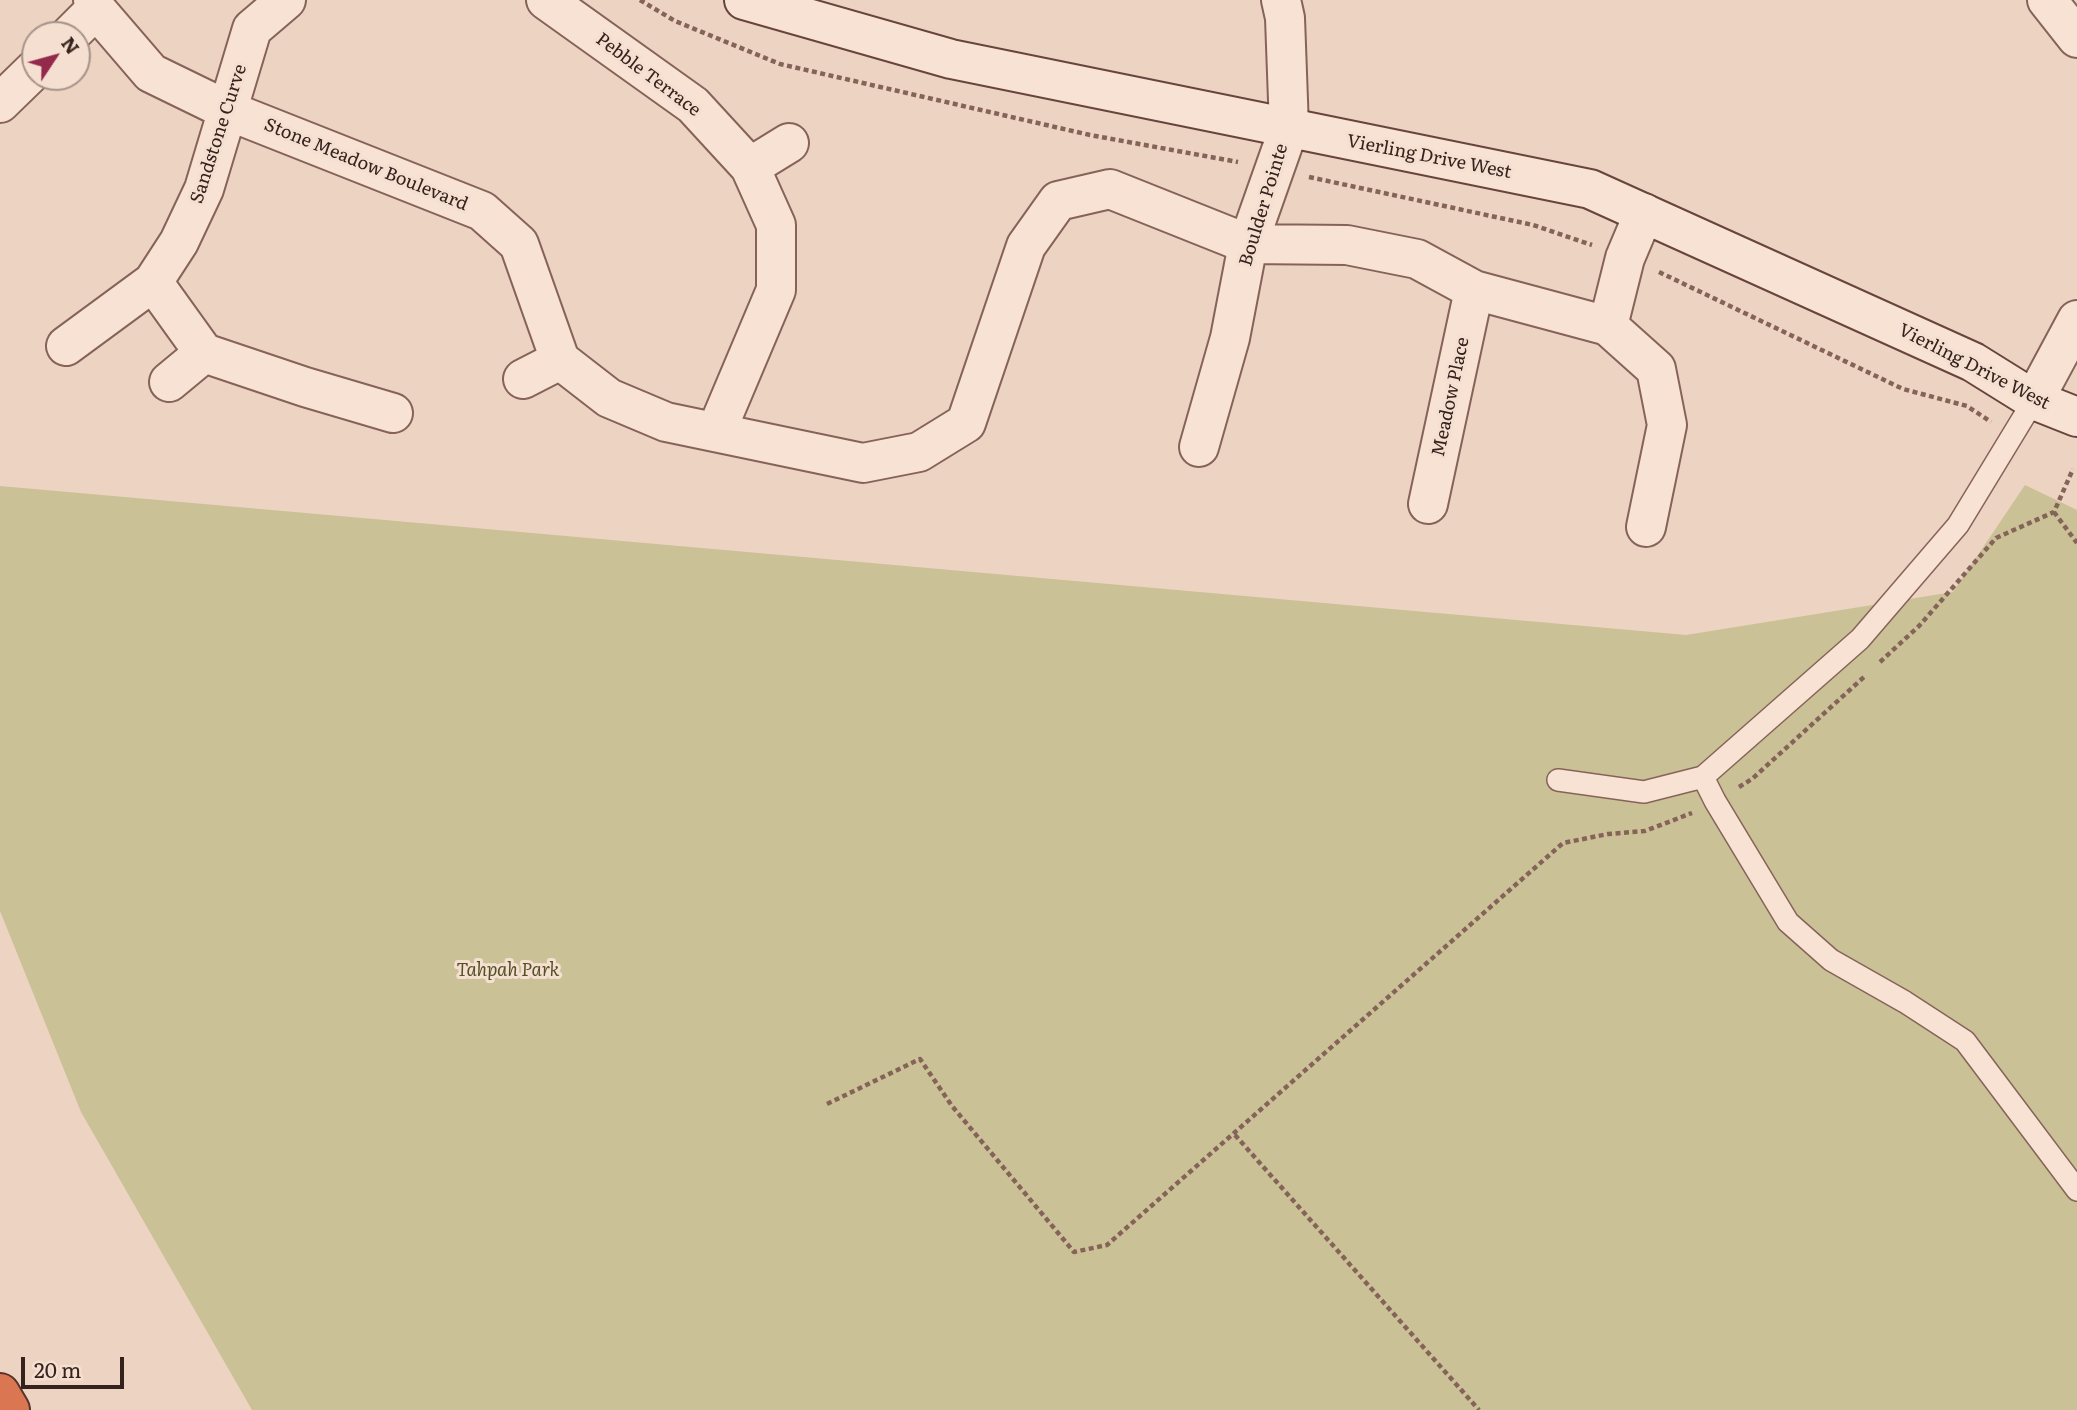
<!DOCTYPE html>
<style>
body{margin:0}
#map{position:relative;width:2077px;height:1410px;overflow:hidden;background:#edd3c1;font-family:Literata,serif}
canvas{display:block}
.north{position:absolute;left:21px;top:21px;width:70px;height:70px;box-sizing:border-box;background:#f4dfd1;border:2px solid #a89389;border-radius:50%;rotate:54deg;font-size:19px;font-weight:700;line-height:28px;text-align:center;color:#36221d}
.north::after{content:'';display:block;margin:auto;width:24px;height:32px;background:#942a4b;clip-path:polygon(50% 0,100% 100%,50% 72%,0 100%)}
.scale{position:absolute;left:21px;top:1357px;width:103px;height:32px;box-sizing:border-box;border:4px solid #36221d;border-top:0;padding-left:9px;font-size:21px;line-height:24px;white-space:nowrap;color:#36221d;-webkit-text-stroke:5px #f4dfd1;paint-order:stroke}
</style>
<div id="map">
<canvas width="2077" height="1410"></canvas>
<div class="north">N</div>
<div class="scale">20 m</div>
</div>
<script>
const context = document.querySelector('canvas').getContext('2d');
context.lineJoin = 'round';
function fill(path, color) { context.fillStyle = color; context.fill(path, 'evenodd'); }
function trace(path, color, width, dash) { context.strokeStyle = color; context.lineWidth = width; context.lineCap = dash ? 'butt' : 'round'; context.setLineDash(dash || []); context.stroke(path); }
function label(font, color, halo, rows, align = 'center') {
  context.font = font + ' Literata,serif'; context.lineWidth = 6; context.setLineDash([]); context.textBaseline = 'middle'; context.strokeStyle = halo; context.fillStyle = color; for (const [text, x, y, turn = 0] of rows) {
    context.save(); context.translate(x, y); context.rotate((+turn || 0) * Math.PI / 180); context.textAlign = isNaN(turn) ? turn : align; if (halo) context.strokeText(text, 0, 0); context.fillText(text, 0, 0); context.restore();
  }
}
const green = new Path2D(`
 M2025,485L2077,510V1410H252L81,1112L0,911V486L1686,635L1953,592Z`);
const path = new Path2D(`
 M640,0L675,21L780,64L1090,135L1238,162
 M1309,177L1533,225L1592,245
 M1659,272L1903,389L1967,406L1991,422
 M2054,512L2077,543
 M1880,662L1919,626L1996,538L2054,512L2073,469
 M1739,787L1752,779L1864,677
 M827,1104L920,1059L952,1106L1074,1252L1107,1245L1563,843L1608,834L1645,831L1692,813
 M1235,1135L1479,1410`);
const lane = new Path2D(`
 M1703,777L1715,801L1788,922L1831,960L1905,1002L1965,1041L2077,1190
 M1558,780L1644,792L1703,777L1860,639L1958,525L2034,400`);
const street = new Path2D(`
 M93,0L96,9L151,73L229,111L482,211L519,244L560,360L609,398L666,422L863,463L919,452L966,423L1026,246L1058,201L1110,189L1248,244L1347,245L1417,259L1474,290L1608,326L1625,258L1644,213
 M286,0L252,29L204,189L179,242L153,282L204,353L305,387L393,413
 M546,0L693,105L750,167L776,225V290L716,432
 M2047,0L2077,38
 M70,35L96,9
 M0,103L35,69
 M750,167L789,143
 M1608,326L1656,369L1667,425L1646,527
 M66,346L153,282
 M523,379L560,360
 M169,382L204,353
 M2034,400L2077,320
 M1199,447L1230,338L1248,244L1289,128L1285,18L1281,0
 M1428,504L1474,290`);
const secondary = new Path2D(`
 M744,0L951,59L1590,189L1973,362L2034,400L2077,417`);
const highway = new Path2D(`
 M0,1393L10,1410`);
const streetNames = [
 ["Pebble Terrace",648,75,37],
 ["Sandstone Curve",219,134,-72],
 ["Vierling Drive West",1429,157,11],
 ["Stone Meadow Boulevard",366,165,22],
 ["Boulder Pointe",1264,205,-73],
 ["Vierling Drive West",1974,367,27],
 ["Meadow Place",1451,397,-78]
];
const parkNames = [
 ["Tahpah Park",508,971]
];
fill(green, '#cbc196');
trace(lane, '#866359', 24);
trace(street, '#866359', 42);
trace(secondary, '#68453c', 42);
trace(highway, '#54342d', 42);
trace(path, '#866359', 4.5, [5, 3.5]);
trace(lane, '#f8e2d4', 21);
trace(street, '#f8e2d4', 38);
trace(secondary, '#f8e2d4', 38);
trace(highway, '#db7653', 38);
label('18px', '#36221d', '#f4dfd1', streetNames);
label('italic 18px', '#525024', '#f4dfd1', parkNames);
</script>
